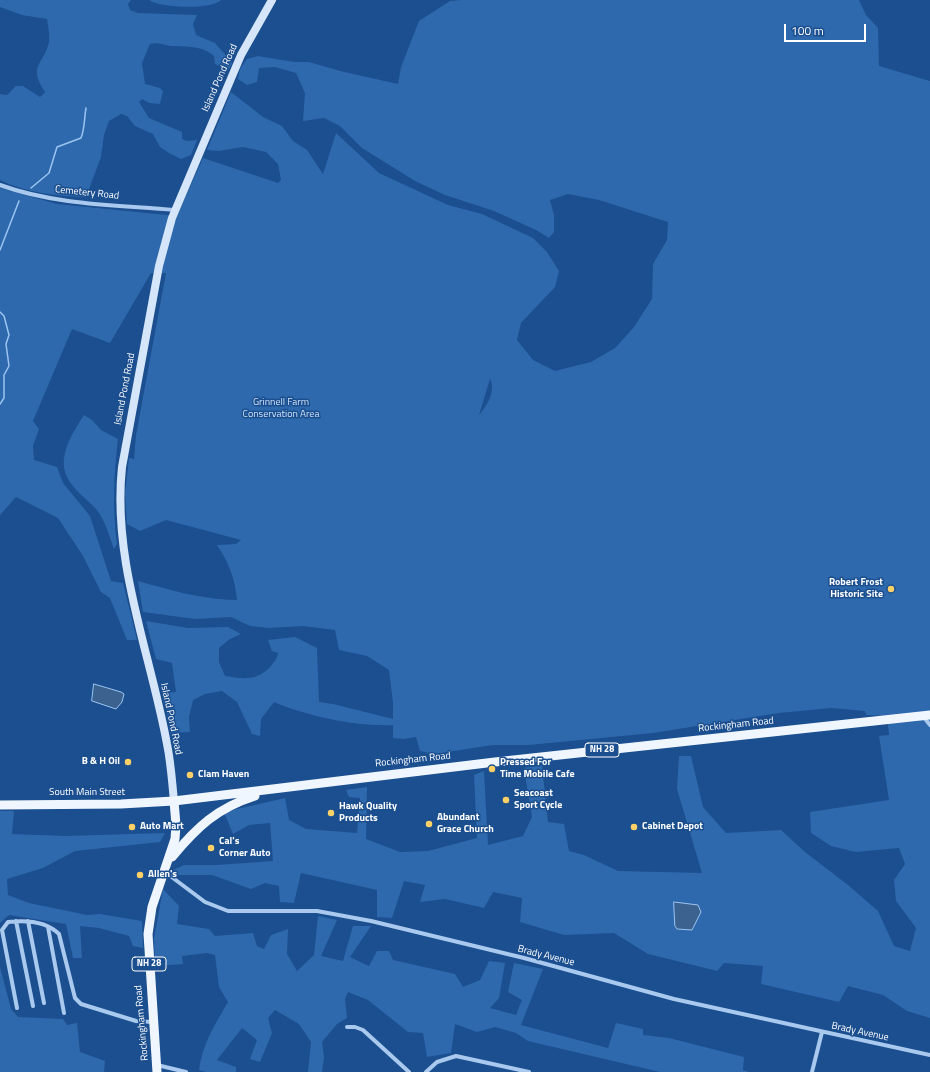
<!DOCTYPE html>
<style>
body{margin:0}
#map{position:relative;width:930px;height:1072px;overflow:hidden;background:#1b4f8f;font-family:"Titillium Web",sans-serif}
canvas{display:block}
.scale{position:absolute;left:784px;top:24px;width:82px;height:18px;box-sizing:border-box;border:2px solid #fff;border-top:0;padding-left:5px;font-size:12px;line-height:14px;white-space:nowrap;color:#fff;-webkit-text-stroke:3px #1b4f8f;paint-order:stroke}
</style>
<div id="map">
<canvas width="930" height="1072"></canvas>
<div class="scale">100 m</div>
</div>
<script>
const context = document.querySelector('canvas').getContext('2d');
context.lineJoin = 'round';
function fill(path, color) { context.fillStyle = color; context.fill(path, 'evenodd'); }
function trace(path, color, width, dash) { context.strokeStyle = color; context.lineWidth = width; context.lineCap = dash ? 'butt' : 'round'; context.setLineDash(dash || []); context.stroke(path); }
function label(font, color, halo, rows, align = 'center') {
  context.font = font + ' "Titillium Web",sans-serif'; context.lineWidth = 3; context.setLineDash([]); context.textBaseline = 'middle'; context.strokeStyle = halo; context.fillStyle = color; for (const [text, x, y, turn = 0] of rows) {
    context.save(); context.translate(x, y); context.rotate((+turn || 0) * Math.PI / 180); context.textAlign = isNaN(turn) ? turn : align; if (halo) context.strokeText(text, 0, 0); context.fillText(text, 0, 0); context.restore();
  }
}
const green = new Path2D(`
 M0,0H131L128,4L130,10L138,13L197,15L193,24L196,35L215,43L231,61L232,64L228,70L215,64L214,56C201,45 187,47 171,46C163,45 158,42 150,44L142,63L145,84L160,88L163,91L160,104L149,103L142,99L139,102L149,118L182,132V139L187,141L197,140L191,155L181,159L169,153L160,147L153,134L135,126L127,116L121,114L109,121L104,135L101,157L86,197C57,196 27,193 0,180V94L7,95L16,86H23L40,97L45,92C27,65 44,65 49,42C50,35 48,26 47,19L22,15L0,7Z
 M149,0H221C212,10 160,8 149,0Z
 M461,0H859L866,15L878,28L879,66L930,81V1018L907,1011L883,995L848,986L839,1002L761,984L763,966L724,963L717,971L648,954L614,933L564,935L520,922L522,898L493,892L484,908L445,899L420,902L425,885L404,881L392,918L377,917V890L301,873L294,903L280,902L279,886L265,883L251,889L212,875H179L173,870L184,865H217L273,861L270,823L249,825L233,834L224,812L285,798L289,820L306,829L357,833L360,798L349,797L346,790L367,787L366,839L400,852L428,851L477,838L474,775L484,771L488,845L523,836L532,817L524,768L542,765L548,822L564,824L569,851L584,855L618,871L702,873L677,789L679,756H691L703,807L726,833L781,830L805,852L848,885L878,911L894,946L910,951L916,928L896,901L894,880L905,864L899,848L856,852L831,846L811,833L810,812L889,800L879,736L889,735L887,716L866,715L865,711L831,708L779,713L653,733L529,745H493L434,754L420,751L416,737L404,739L393,738V725C358,727 306,716 274,702L261,719L260,736L252,734L237,702L222,691L205,694L193,700L189,717L190,732L170,733L164,693L176,692L172,663L156,659L146,621L188,628L228,627L241,634L230,639L219,648V662L225,676C243,679 257,681 270,667C274,662 277,659 278,653L272,651L268,640L295,637L317,648L319,702L333,704L393,719V703L389,670L367,656L339,650L335,630L303,626L269,628L250,626L231,617L195,619L143,612L138,581C170,590 204,600 237,600C235,579 229,563 217,545L236,544L241,540L166,520L140,531L127,524L125,494L129,458L134,459L136,435L166,273H151L110,343L72,329L33,421L39,429L33,446L34,460L57,467L63,483L90,516L111,581L123,583L137,640H127L110,598L101,592L83,556L58,518L16,497L0,515V188L57,204L177,216L203,158L278,183L281,180L278,164L266,152L243,147L219,151L207,150L231,92L263,117L282,126L293,141L307,150L323,174L336,133L379,173L448,205L482,214L533,238L547,252L559,271L555,287L521,323L517,340L533,360L555,371L591,362L615,348L634,327L652,299L653,264L667,240L668,222L599,200L568,194L550,200L554,215V232L549,238L536,230L494,211L445,195L415,181L362,148L340,126L324,118L303,121L305,93L296,73L275,67L259,68L257,82L247,85L238,79L240,69L247,59L258,56L294,62H309L340,71L398,84L401,67L419,21L450,1ZM490,379C496,391 487,406 479,415Z
 M84,415L92,420L101,430L118,439C114,474 112,508 117,544L114,549C109,535 105,520 96,509C87,499 73,490 67,477C57,456 73,432 84,415Z
 M0,811H14L12,834L66,836L165,833L160,842L75,851L43,868L7,879L8,895L29,903L87,915L100,914L142,921L143,948L133,946L129,936L99,928L80,926L82,958H73L66,924L9,915L0,923Z
 M163,889L179,906L177,924L209,929L215,936L253,933L257,946L264,949L271,935L288,929L287,954L297,971L314,955L318,916L337,920L321,956L343,961L353,926H371L350,957L369,966L377,951H389L393,960L455,974L463,987L480,980L489,961L505,963L499,998L490,1008L516,1015L522,1000L508,992L514,963L543,969L521,1025L608,1048L616,1023L643,1029V1035L669,1038L744,1057L743,1070L748,1072H660L528,1041L516,1033L495,1027L477,1032L455,1024L451,1053L427,1057L423,1033L408,1032L368,1000L348,992L345,999L347,1018L337,1024L322,1042L324,1057L322,1072H308L311,1042L299,1024L275,1010L268,1018L272,1033L260,1062L250,1059L257,1040L242,1028L217,1060L236,1067V1072H206L199,1070C202,1045 215,1024 228,1002L219,987L215,955L207,953L182,956L183,964L155,966L154,939Z
 M0,967L11,1009L18,1017L63,1019L67,1025L77,1023L80,1052L105,1061L104,1072H0Z`);
const water = new Path2D(`
 M94,684L121,692L124,694L122,702L116,709L92,701Z
 M674,902L698,905L701,912L692,930L677,929L675,926Z`);
const stream = new Path2D(`
 M31,188L49,173L57,147L81,138C85,128 84,119 86,108
 M0,250L19,201
 M0,312L4,316L9,335L6,344L9,366L4,375V398L0,404`);
const street = new Path2D(`
 M0,185C55,205 117,205 174,210
 M923,716L930,725
 M165,872L205,902L228,911H317L371,921L524,958L674,999L930,1055
 M16,921L33,1006
 M28,921L44,1003
 M48,927L64,1013
 M17,1008L2,930L8,922C25,920 46,921 59,934L75,998L81,1004L136,1021L153,1022
 M347,1027H355L363,1030L409,1072
 M157,1065L186,1072
 M426,1072L437,1062L456,1056L529,1072
 M812,1072L822,1032`);
const secondary = new Path2D(`
 M174,801C172,782 171,763 167,744C150,652 112,561 122,467L159,266L172,218L241,55L272,0`);
const primary = new Path2D(`
 M0,805L121,804L174,801L495,762L930,715
 M172,857C197,827 217,808 255,796
 M157,1072L148,934L152,907L175,839L176,825L174,801`);
const markers = [
 [891,589,4,"#ffd166"],
 [128,762,4,"#ffd166"],
 [492,769,4,"#ffd166"],
 [190,775,4,"#ffd166"],
 [506,800,4,"#ffd166"],
 [331,813,4,"#ffd166"],
 [429,824,4,"#ffd166"],
 [132,827,4,"#ffd166"],
 [634,827,4,"#ffd166"],
 [211,848,4,"#ffd166"],
 [140,875,4,"#ffd166"]
];
const shields = [
 [602,750,34],
 [149,964,34]
];
const shieldNames = [
 ["NH 28",602,750],
 ["NH 28",149,964]
];
const streetNames = [
 ["Island Pond Road",220,78,-66],
 ["Cemetery Road",87,193,6],
 ["Island Pond Road",125,389,-79],
 ["Island Pond Road",171,719,78],
 ["Rockingham Road",736,725,-6],
 ["Rockingham Road",413,760,-6],
 ["South Main Street",87,793],
 ["Brady Avenue",546,956,14],
 ["Rockingham Road",142,1023,-95],
 ["Brady Avenue",860,1032,12]
];
const parkNames = [
 ["Grinnell Farm",281,403],
 ["Conservation Area",281,415]
];
const poiNames = [
 ["Robert Frost",883,583,"right"],
 ["Historic Site",883,595,"right"],
 ["B & H Oil",120,762,"right"],
 ["Pressed For",500,763],
 ["Time Mobile Cafe",500,775],
 ["Clam Haven",198,775],
 ["Seacoast",514,794],
 ["Sport Cycle",514,806],
 ["Hawk Quality",339,807],
 ["Products",339,819],
 ["Abundant",437,818],
 ["Grace Church",437,830],
 ["Auto Mart",140,827],
 ["Cabinet Depot",642,827],
 ["Cal's",219,842],
 ["Corner Auto",219,854],
 ["Allen's",148,875]
];
fill(green, '#2e69ad');
fill(water, '#3c6290');
trace(water, '#9cc4f0', 1);
trace(stream, '#9cc4f0', 1.5);
trace(street, '#a9c9ee', 4);
trace(secondary, '#d6e6fa', 8);
trace(primary, '#f0f6ff', 9);
for (const [x, y, r, color] of markers) { const dot = new Path2D(); dot.arc(x, y, r, 0, 2 * Math.PI); context.fillStyle = color; context.fill(dot); trace(dot, '#1b4f8f', 1.5); }
for (const [x, y, w] of shields) { const box = new Path2D(); box.roundRect(x - w / 2, y - 7, w, 14, 3); context.fillStyle = '#1b4f8f'; context.fill(box); trace(box, '#fff', 1); }
label('bold 9px', '#fff', null, shieldNames);
label('10px', '#fff', '#1b4f8f', streetNames);
label('10px', '#cfe3fa', '#1b4f8f', parkNames);
label('bold 10px', '#fff', '#1b4f8f', poiNames, 'left');
</script>
